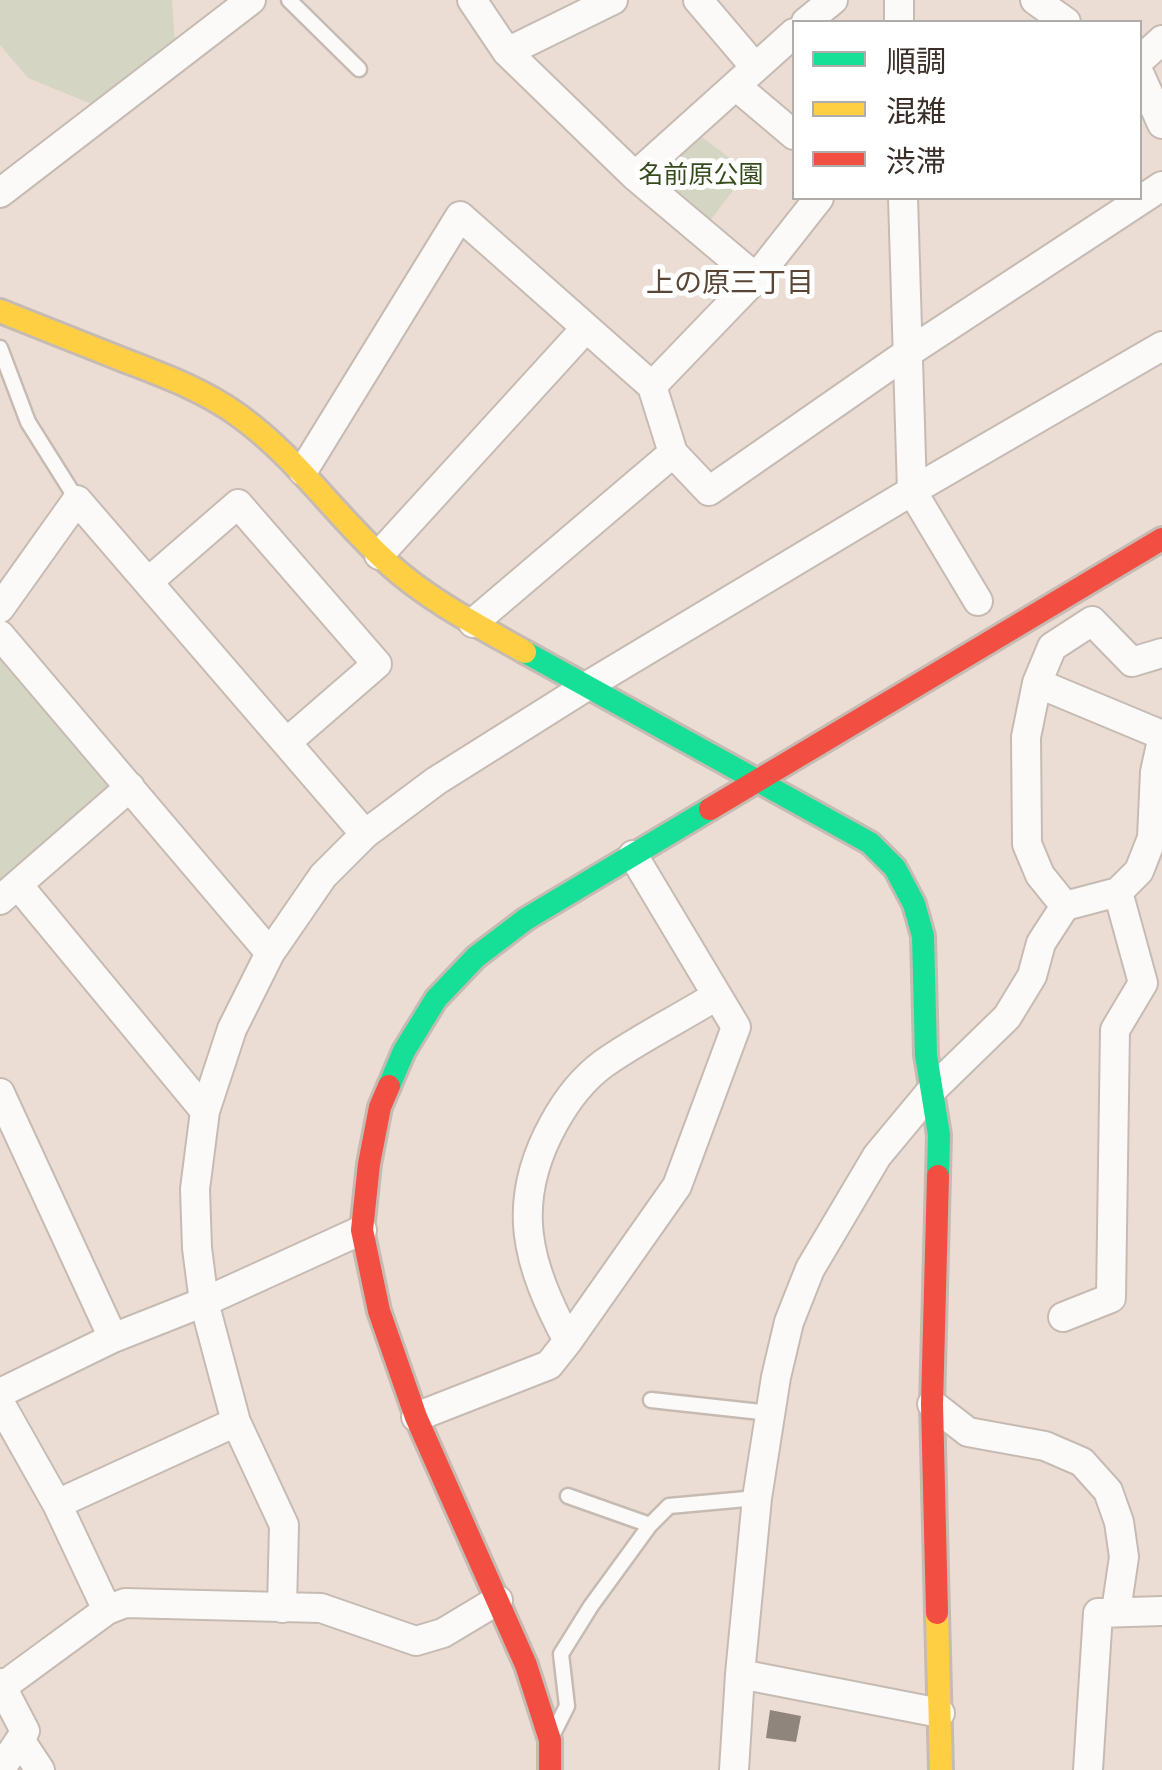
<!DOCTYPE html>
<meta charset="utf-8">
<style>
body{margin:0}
#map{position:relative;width:1162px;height:1770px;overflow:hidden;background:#ecddd4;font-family:"Work Sans","Noto Sans JP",sans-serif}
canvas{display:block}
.legend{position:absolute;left:792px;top:20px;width:350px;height:180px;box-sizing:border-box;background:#fff;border:2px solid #b0aca9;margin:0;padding:12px 18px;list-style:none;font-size:30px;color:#3a2f28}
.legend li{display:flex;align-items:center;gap:20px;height:50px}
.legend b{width:50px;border:2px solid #b0aca9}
</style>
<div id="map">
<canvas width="1162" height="1770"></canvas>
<ul class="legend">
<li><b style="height:12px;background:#16e098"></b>順調</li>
<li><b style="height:12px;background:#ffcf43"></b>混雑</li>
<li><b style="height:12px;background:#f24e42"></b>渋滞</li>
</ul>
</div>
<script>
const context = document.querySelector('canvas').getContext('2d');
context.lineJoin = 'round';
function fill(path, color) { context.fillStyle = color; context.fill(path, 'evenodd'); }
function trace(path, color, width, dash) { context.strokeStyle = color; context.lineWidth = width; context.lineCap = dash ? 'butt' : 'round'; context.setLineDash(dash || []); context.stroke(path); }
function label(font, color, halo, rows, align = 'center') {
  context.font = font + ' "Work Sans","Noto Sans JP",sans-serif'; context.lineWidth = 10; context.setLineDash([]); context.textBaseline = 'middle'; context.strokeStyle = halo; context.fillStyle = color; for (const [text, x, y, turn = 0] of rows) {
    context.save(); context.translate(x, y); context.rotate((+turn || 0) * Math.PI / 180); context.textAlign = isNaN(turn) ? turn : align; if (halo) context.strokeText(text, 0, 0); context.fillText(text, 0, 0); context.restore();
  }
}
const green = new Path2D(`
 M0,0H172L175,44L94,105L28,78L0,45Z
 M696,133L748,171L709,222L652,176Z
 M0,652L115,789L0,888Z`);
const building = new Path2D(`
 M770,1710L801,1716L796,1742L766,1738Z`);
const lane = new Path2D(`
 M289,0L359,69
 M0,348L28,422L77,500
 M651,1400L770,1413
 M568,1496L650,1525
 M555,1730L567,1706L561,1654L591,1606L650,1525L669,1506L757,1498`);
const street = new Path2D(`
 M472,0L507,52L635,176L756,278
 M698,0L755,67
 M899,0V22
 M1035,0L1066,22
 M806,22L833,0
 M507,52L613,0
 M1140,60L1162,40
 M1140,75L1162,124
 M736,86L794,135
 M635,176L794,33
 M0,193L251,0
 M652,386L756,278L819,198
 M303,471L460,216L652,386L673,453L709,491L906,354L1162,186
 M379,555L586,328
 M148,582L238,504L377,664L287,742
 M978,601L912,491L1162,346
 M0,608L77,500L365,834
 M473,623L673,453
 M0,635L270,953
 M1037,683L1162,735
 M18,885L205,1111
 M0,900L130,787
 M1065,906L1040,875L1027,844L1026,737L1037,683L1052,647L1092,621L1132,662L1162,653
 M0,1093L113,1338
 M1063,1317L1111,1298L1115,1030L1143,983L1118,892
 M568,1341C527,1264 509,1204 554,1123C566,1101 583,1079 603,1064C638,1039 679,1019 716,996
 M0,1393L113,1338L204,1302L362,1230
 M0,1403L57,1504L236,1422
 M932,1404L968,1432L1045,1446L1082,1462L1108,1491L1119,1522L1124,1557L1116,1611
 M416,1417L549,1365L568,1341L677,1186L736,1027L633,855
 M57,1504L107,1610
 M282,1608L284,1525L236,1422L204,1302L197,1248L195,1189L205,1111L232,1029L270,953L323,876L365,834L436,781L587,686L912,491L903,198
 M740,1674L940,1713
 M0,1683L2,1687L107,1610L125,1603L321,1608L416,1641L443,1633L498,1600
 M2,1687L25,1731L20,1740L40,1770
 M0,1770L20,1740
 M734,1770L740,1674L757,1498L776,1377L789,1322L810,1269L877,1156L931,1091L1007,1017L1032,976L1041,943L1065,906L1118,892L1139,871L1152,838L1155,772L1162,740
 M1088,1770L1098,1613L1162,1611`);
const fast = new Path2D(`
 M525,652L870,843L895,868L914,904L923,936L926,1055L939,1135L938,1176
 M389,1086L404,1051L436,999L476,957L526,919L710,809`);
const slow = new Path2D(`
 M0,311C40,327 81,343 121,359C162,375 202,389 238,415C298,458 336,517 390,565C430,601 479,626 525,652
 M937,1613L941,1770`);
const jam = new Path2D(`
 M710,809L1162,539
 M389,1086L380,1107L369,1164L362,1230L379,1311L416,1417L526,1665L550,1740V1770
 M937,1613L932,1404L938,1176`);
const parkNames = [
 ["名前原公園",701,176]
];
const neighbourhoodNames = [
 ["上の原三丁目",730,284]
];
fill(green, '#d5d5c4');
fill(building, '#90857d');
trace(lane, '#c6bbb3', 19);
trace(street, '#c6bbb3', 32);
trace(fast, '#c6bbb3', 28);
trace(slow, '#c6bbb3', 28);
trace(jam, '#c6bbb3', 28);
trace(lane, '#fcfaf9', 14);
trace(street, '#fcfaf9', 28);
trace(fast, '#16e098', 22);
trace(slow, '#ffcf43', 22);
trace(jam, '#f24e42', 22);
label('25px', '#364b1c', '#fff', parkNames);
label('28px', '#5b4636', '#fff', neighbourhoodNames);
</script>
